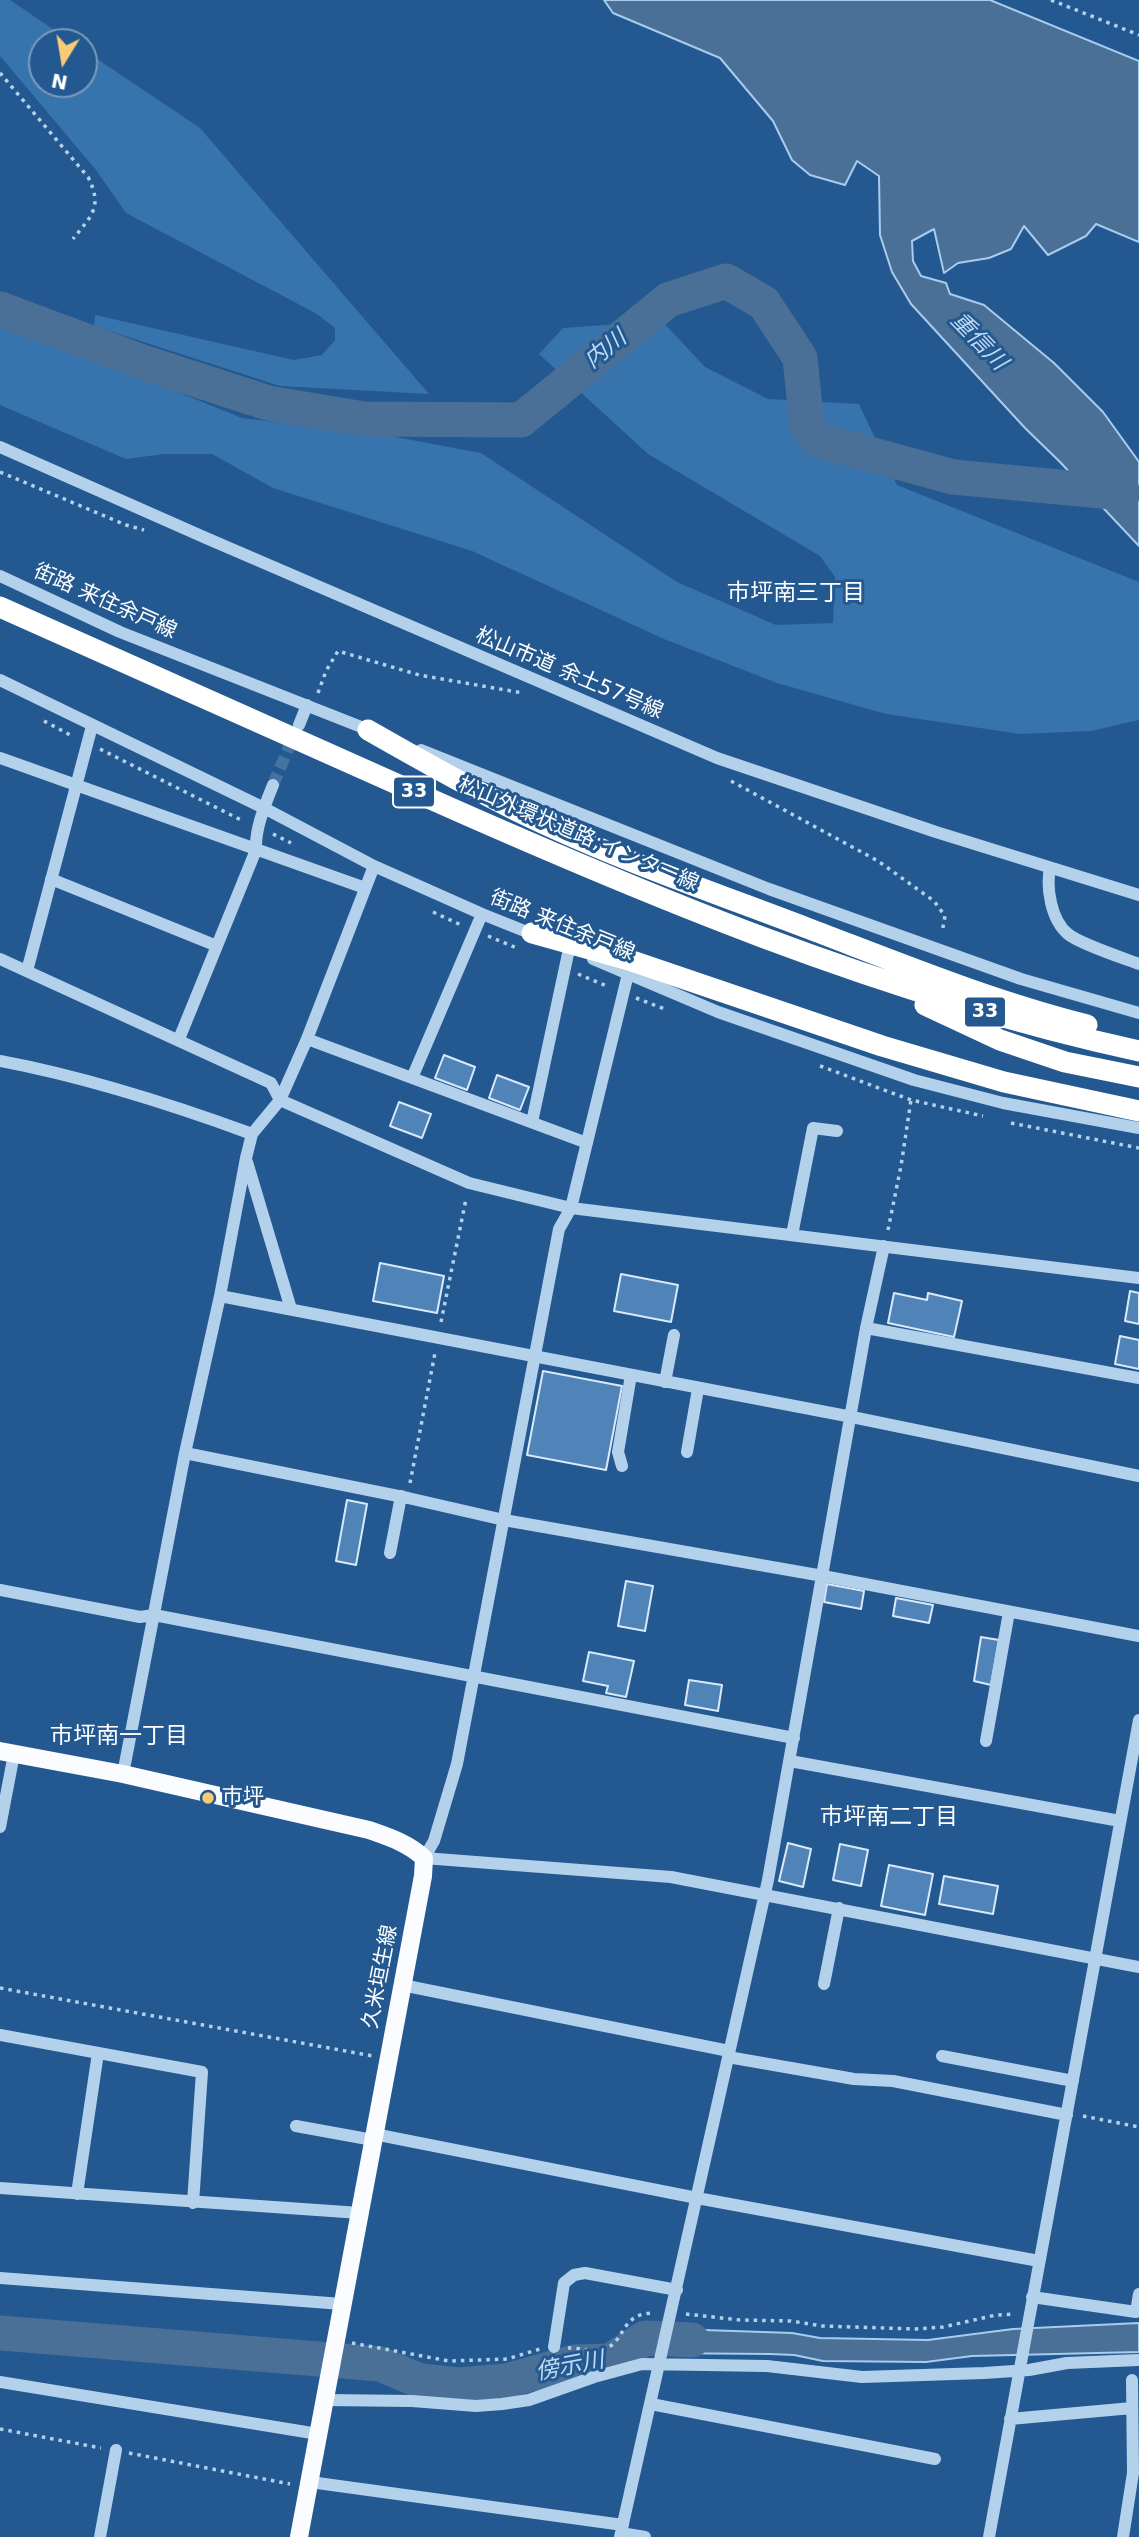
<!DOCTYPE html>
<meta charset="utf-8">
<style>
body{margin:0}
#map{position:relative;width:1139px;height:2537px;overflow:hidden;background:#235990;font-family:"DejaVu Sans",sans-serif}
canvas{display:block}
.north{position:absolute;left:28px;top:28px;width:70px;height:70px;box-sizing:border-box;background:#235990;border:2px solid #7b9bbc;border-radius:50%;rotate:191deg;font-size:19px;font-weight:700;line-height:28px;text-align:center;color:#fff}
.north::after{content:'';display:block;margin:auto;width:24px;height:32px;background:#f7cb77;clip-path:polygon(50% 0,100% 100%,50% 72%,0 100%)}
</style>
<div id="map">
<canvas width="1139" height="2537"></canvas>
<div class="north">N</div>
</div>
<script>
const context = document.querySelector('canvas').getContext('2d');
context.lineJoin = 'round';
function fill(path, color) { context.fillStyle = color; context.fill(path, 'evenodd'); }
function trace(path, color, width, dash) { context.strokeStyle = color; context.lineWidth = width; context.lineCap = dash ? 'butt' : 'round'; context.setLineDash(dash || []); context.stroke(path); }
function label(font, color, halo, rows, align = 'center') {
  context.font = font + ' "DejaVu Sans","Noto Sans JP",sans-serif'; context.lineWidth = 6; context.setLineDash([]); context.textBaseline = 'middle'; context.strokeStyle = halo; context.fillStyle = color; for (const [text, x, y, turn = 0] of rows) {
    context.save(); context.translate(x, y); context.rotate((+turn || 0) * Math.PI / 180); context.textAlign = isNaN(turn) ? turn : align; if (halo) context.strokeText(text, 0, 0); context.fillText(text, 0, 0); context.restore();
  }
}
const green = new Path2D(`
 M0,0H10L72,42H42V84H84V50L200,128L429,394L280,386L94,326L95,315L294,360L322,355L335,340V328L317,314L126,213L96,170L0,56Z
 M0,320L242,418L385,435L481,453L677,582L776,625L833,623L835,577L820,556L648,454L539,354L563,328L662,321L705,367L768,399L859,404L897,485L1139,582V720L1091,731L1020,734L886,714L777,683L664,639L472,551L273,488L212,454H164L126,459L0,405Z`);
const water = new Path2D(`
 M604,0H990L1139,61V242L1096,224L1086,236L1048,255L1024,226L1011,249L989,258L958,263L944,273L934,229L912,241L913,261L921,276L946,283L950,294L984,305L1054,363L1103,412L1139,462V546L1059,461L1025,428L911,304L892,272L880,235L879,176L857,161L845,185L810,175L792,160L773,121L720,58L613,13Z
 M1139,2323V2352L972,2356L926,2362L823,2361L794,2355L770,2354L650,2353L645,2328L792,2333L820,2338L928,2340L1013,2329Z`);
const river = new Path2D(`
 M0,309L142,362L268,403L364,419L521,420L668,300L726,281L764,303L800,358L807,426L818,440L953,477L1123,493
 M0,2333L380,2364L420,2381L459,2385L506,2381L574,2362L610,2361L645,2338L692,2340`);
const building = new Path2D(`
 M444,1055L475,1067L467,1090L435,1078Z
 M497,1075L529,1087L520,1110L489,1098Z
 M399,1102L431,1114L422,1138L390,1126Z
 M380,1263L444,1276L437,1313L373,1301Z
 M621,1274L678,1285L671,1322L614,1311Z
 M1130,1291L1139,1293V1324L1125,1321Z
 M894,1293L927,1300L928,1293L962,1301L954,1337L888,1323Z
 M1120,1336L1139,1340V1369L1115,1364Z
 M543,1371L622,1386L606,1470L527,1455Z
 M347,1500L367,1504L356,1565L336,1561Z
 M626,1581L653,1586L645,1631L618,1626Z
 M827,1584L864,1591L861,1609L824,1602Z
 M896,1598L933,1605L929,1623L893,1616Z
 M981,1637L999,1640L991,1685L974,1681Z
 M589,1652L634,1661L626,1697L606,1693L608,1686L583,1681Z
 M689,1680L722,1685L718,1711L685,1705Z
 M788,1843L811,1849L803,1887L779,1881Z
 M840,1844L868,1850L861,1886L833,1880Z
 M889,1865L933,1874L925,1915L881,1906Z
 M944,1876L998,1886L993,1914L939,1904Z`);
const minorTunnel = new Path2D(`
 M273,785L294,735`);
const path = new Path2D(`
 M1051,0L1139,35
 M0,73L88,177C103,207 92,215 73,239
 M0,472L126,525L144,530
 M318,693L326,671L338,651L419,675L523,693
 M44,721L74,737
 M100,749L243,821
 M731,781L878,861L934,901L945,916L942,933
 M273,834L291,843
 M433,912L461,925
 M488,936L519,949
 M578,974L609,987
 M636,998L665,1009
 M820,1066L911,1100L983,1116
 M1011,1123L1139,1148
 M888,1230L901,1166L911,1100
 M441,1322L466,1199
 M410,1483L435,1353
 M0,1988L373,2056
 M1083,2116L1139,2127
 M686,2314L740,2320L791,2321L822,2326L916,2329L943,2327L996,2315L1015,2314
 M352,2343L449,2361L507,2359L540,2349
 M568,2348C579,2348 597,2353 607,2348C626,2339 621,2313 654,2313
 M0,2429L101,2448
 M129,2453L290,2484`);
const minor = new Path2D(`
 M0,447L206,538L717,758L936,832L1139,895
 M0,576L120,632L374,732
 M0,680L264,808L374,866L482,914L537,936
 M299,725L307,705
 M421,750L769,889L1021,979L1139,1013
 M0,758L365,888
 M1050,868C1046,888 1051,920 1068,934C1080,944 1123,958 1139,964
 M51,879L217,946
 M0,959L271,1083L280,1100L469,1183L571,1208L1139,1278
 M593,959L718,1012L914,1080L1003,1103L1139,1128
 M27,971L92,726
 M628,974L571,1208L559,1229L457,1764L434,1841L424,1858L671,1877L1139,1967
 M179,1039L256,850C255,828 265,805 273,785
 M307,1039L587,1143
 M0,1061C86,1077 170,1104 252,1134
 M412,1078L482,914
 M532,1122L569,949
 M247,1162L291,1309
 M792,1235L813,1128L837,1131
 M220,1296L852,1417L1139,1476
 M866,1328L1139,1378
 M665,1382L674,1335
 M687,1452L698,1389
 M185,1453L408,1498L504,1520L823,1576L1139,1636
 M622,1466L618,1452L631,1375
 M390,1553L401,1496
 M0,1590L140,1617L154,1615L794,1738
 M986,1741L1009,1612
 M790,1761L1120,1821
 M123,1774L185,1453L220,1296L246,1158L252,1134L280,1100L307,1039L374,866
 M0,1827L14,1754
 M824,1984L839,1908
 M402,1985L729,2051
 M0,2035L202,2072L193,2203
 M942,2056L1073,2081
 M728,2057L854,2079L893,2081L1067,2115
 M296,2126L373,2140
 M374,2134L697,2198L1039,2261
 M0,2188L360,2213
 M77,2194L98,2053
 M0,2278L342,2304
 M1032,2297L1136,2312L1139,2294
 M554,2347L564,2283L574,2275L585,2273L677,2290
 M0,2382L318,2434
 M324,2400L412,2401L476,2406L502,2404L529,2400L594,2377L642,2364L767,2366L862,2377L984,2373L1029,2370L1067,2363L1139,2360
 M651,2404L935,2459
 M1010,2419L1132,2408
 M310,2482L623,2525
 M621,2533L645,2537
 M100,2537L116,2450
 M620,2537L768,1880L866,1328L884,1246
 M989,2537L1139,1720
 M1123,2537L1133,2473L1132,2380`);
const major = new Path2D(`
 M0,1751L123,1774L369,1830C389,1837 408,1843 424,1858L423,1876L299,2537`);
const highway = new Path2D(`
 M0,607C133,666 266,726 399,785C638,892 882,995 1139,1051
 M368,730C417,758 466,786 517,811C611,857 710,891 807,928C899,963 991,1001 1087,1025
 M532,933L632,961L882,1046L1004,1082L1139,1111
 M925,1005L1000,1040L1065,1062L1139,1077`);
const markers = [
 [208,1798,7,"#f7cb77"]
];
const shields = [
 [414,792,42],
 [985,1012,42]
];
const shieldNames = [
 ["33",414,792],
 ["33",985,1012]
];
const streetNames = [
 ["街路 来住余戸線",105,602,24],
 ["松山市道 余土57号線",569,674,23],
 ["松山外環状道路;インター線",578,835,23],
 ["街路 来住余戸線",562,926,22],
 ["久米垣生線",381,1977,-79]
];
const poiNames = [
 ["市坪",222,1798]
];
const waterNames = [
 ["重信川",978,342,46],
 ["内川",606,350,-39],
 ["傍示川",570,2367,-11]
];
const neighbourhoodNames = [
 ["市坪南三丁目",796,594],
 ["市坪南一丁目",119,1737],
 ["市坪南二丁目",889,1818]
];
fill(green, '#3773ad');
fill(water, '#4a7097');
trace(water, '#a8cced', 2);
trace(river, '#4a7097', 35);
fill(building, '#5084b8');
trace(building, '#d9e9f9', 2);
trace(minorTunnel, '#4472a1', 12, [12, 6]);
trace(path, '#b4d1ec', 3.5, [3.5, 5]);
trace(minor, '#b4d1ec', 12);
trace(major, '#fafcff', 18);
trace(highway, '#fff', 21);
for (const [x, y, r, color] of markers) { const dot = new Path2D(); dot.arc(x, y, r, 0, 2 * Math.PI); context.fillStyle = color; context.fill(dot); trace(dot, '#235990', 2.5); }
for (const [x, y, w] of shields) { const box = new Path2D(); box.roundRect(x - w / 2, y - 15.5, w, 31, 5); context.fillStyle = '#235990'; context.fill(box); trace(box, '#fff', 2); }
label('bold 19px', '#fff', null, shieldNames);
label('21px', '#fff', '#235990', streetNames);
label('21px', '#fff', '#235990', poiNames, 'left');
label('italic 23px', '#c0daf3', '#235990', waterNames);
label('23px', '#fff', '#235990', neighbourhoodNames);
</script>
